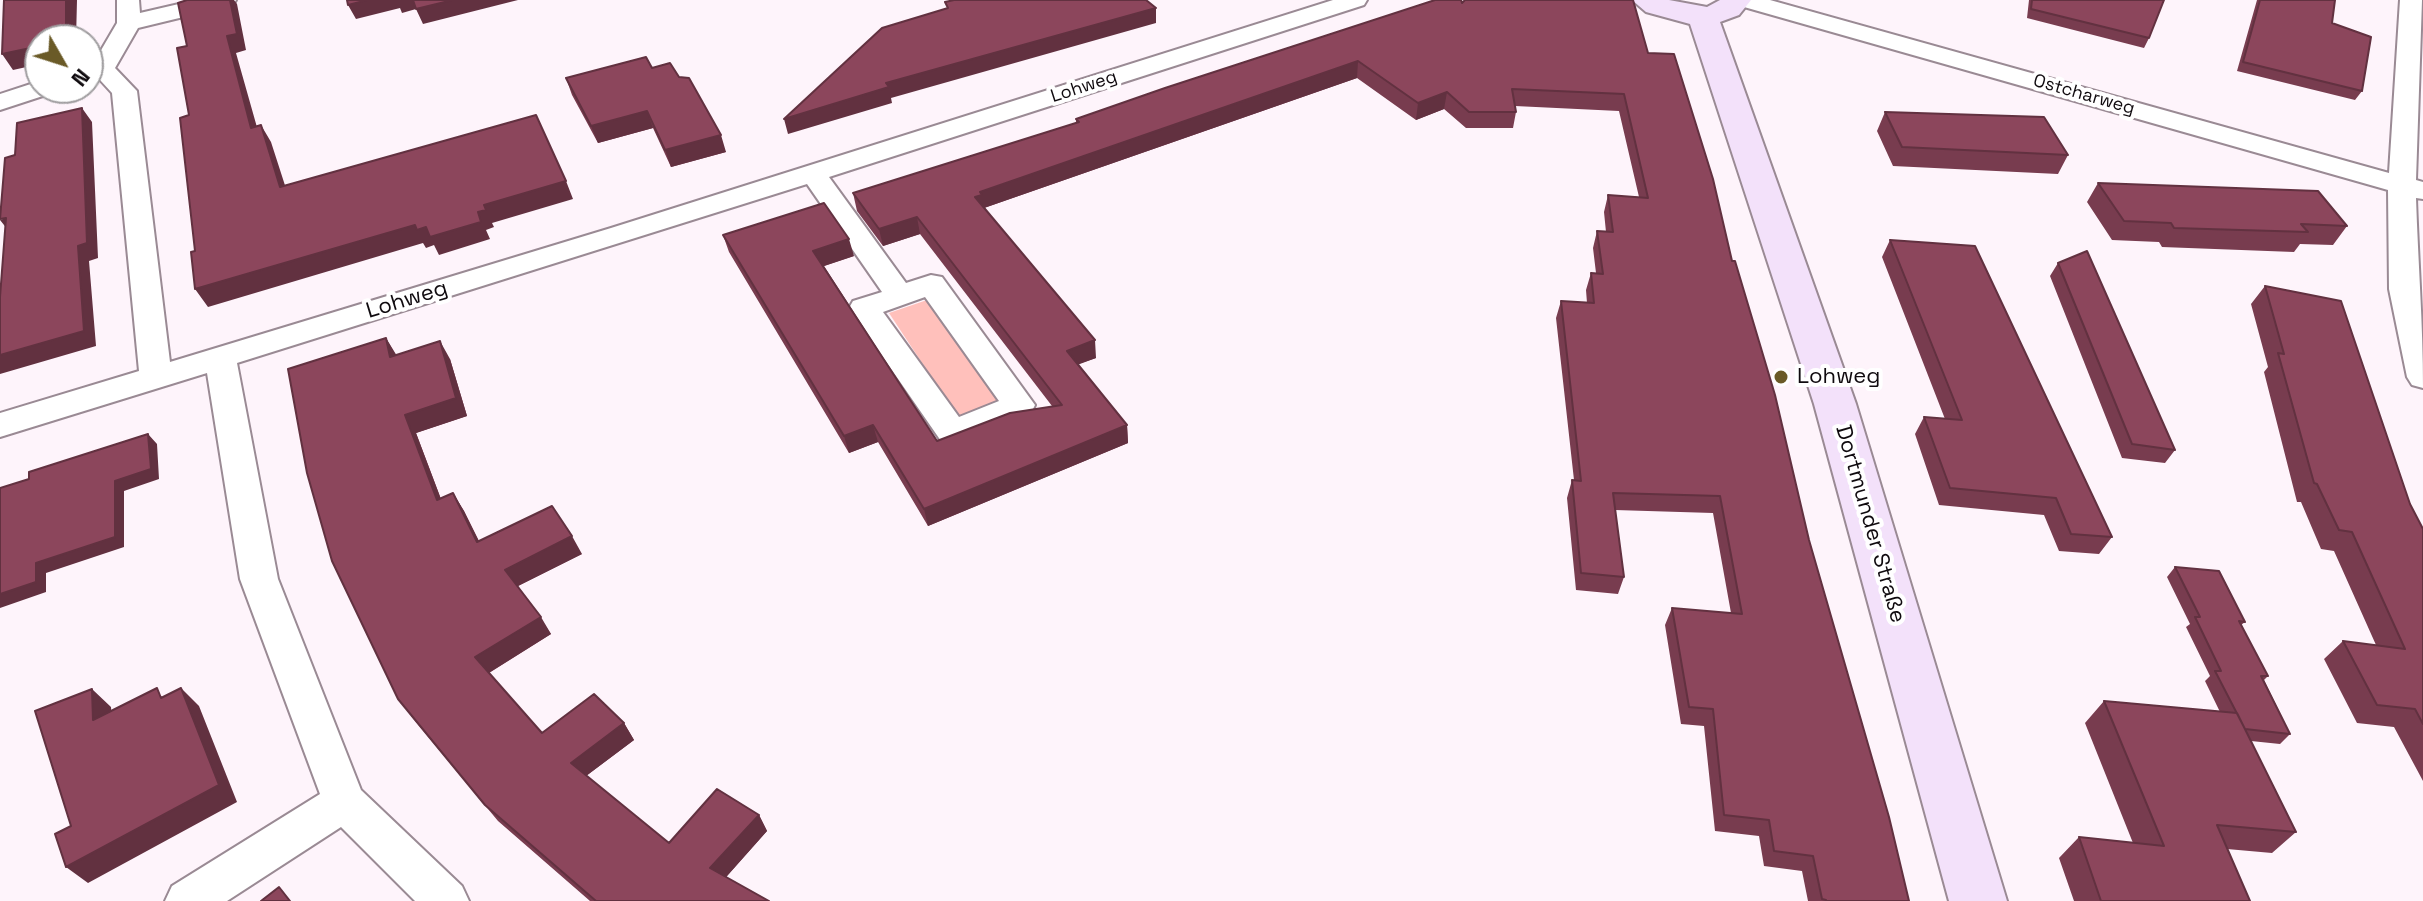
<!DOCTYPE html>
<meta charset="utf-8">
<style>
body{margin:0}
#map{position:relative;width:2423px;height:901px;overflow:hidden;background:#fef4fb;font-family:"Space Grotesk",sans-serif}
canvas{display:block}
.north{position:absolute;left:24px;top:24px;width:80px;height:80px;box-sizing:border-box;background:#fff;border:2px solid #9f9d9f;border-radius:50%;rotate:129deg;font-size:22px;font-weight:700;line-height:32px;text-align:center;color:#0f0a0e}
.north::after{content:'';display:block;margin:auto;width:28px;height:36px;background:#6a5a27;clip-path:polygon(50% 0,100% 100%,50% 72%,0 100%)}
</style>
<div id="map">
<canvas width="2423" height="901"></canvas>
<div class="north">N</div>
</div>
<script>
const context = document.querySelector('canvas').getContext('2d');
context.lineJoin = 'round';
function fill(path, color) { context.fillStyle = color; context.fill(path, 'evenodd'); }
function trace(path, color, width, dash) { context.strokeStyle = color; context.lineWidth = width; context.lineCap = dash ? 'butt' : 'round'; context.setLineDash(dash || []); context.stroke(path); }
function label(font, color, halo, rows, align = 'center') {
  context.font = font + ' "Space Grotesk",sans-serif'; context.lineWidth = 8; context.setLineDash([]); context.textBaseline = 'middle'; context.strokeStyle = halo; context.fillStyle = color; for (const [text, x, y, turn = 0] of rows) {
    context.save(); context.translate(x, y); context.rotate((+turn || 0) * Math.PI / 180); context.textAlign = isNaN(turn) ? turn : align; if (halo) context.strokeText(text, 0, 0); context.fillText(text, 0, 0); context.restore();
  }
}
const green = new Path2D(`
 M927,300L1002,402L959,419L889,313Z`);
const street = new Path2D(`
 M117,0H139L140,13L196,0H236L233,5L138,28L115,68L137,91L170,362L611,228L1333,0H1367L1364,5L829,177L906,283L931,275L942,277L1035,405L1031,413C1005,424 968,449 941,441L849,308L853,301L882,292L807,184L237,363L278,579L361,790L462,886L469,901H415L341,827L227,901H165L172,886L320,794L240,579L207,373L0,437V413L139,371L112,93L90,69L117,23ZM925,297L999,401L959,417L883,312Z
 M1734,0H1770L2389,173L2400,0H2422L2416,180L2423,182V199L2416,198C2418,261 2423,324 2423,388L2412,385L2407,377L2389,289L2388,190L1737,5Z
 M40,81V88H56L52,93L0,110V94Z`);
const secondary = new Path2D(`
 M1632,0H1669L1707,7L1720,0H1751L1739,15L1720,22L1856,404L2007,901H1949L1814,404L1690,24L1646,12Z`);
const wall = new Path2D(`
 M2029,0H2164L2149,38L2144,48L2027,18Z
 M2257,0H2335L2332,23L2362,91L2355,100L2237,71Z
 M1462,3L1648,53L1732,261L1909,901H1808L1802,871L1764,866L1759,836L1715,831L1704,726L1681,724L1665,625L1672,608L1731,613L1713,513L1615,510L1624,577L1618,594L1576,590L1567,498L1572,480H1574L1556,318L1561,301L1587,303L1586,290L1591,273H1596L1593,248L1597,231L1606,232L1604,212L1608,195L1639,197L1619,111L1515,106L1516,112L1513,128H1466L1444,109L1416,120L1357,78L984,208L1096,358L1078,364L1127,425L1128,443L928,526L878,442L849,453L729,252L723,235L854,256L824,266L937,441L1052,406L920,234L883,246L857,211L853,193L1076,123V119Z
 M652,68L726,152L671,167L653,128L598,143L572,95L566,78Z
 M1885,112L2068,155L2058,174L1893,166L1877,131Z
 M2098,183L2347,226L2333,245L2300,244L2294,252L2162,247L2159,242L2112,240L2087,202Z
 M1890,240L2112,537L2099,554L2059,551L2044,515L1939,505L1915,434L1924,417L1945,419L1882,257Z
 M2058,263L2175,450L2165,463L2122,458L2050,276Z
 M2265,286L2410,504L2423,529V781L2394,727L2357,723L2324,659L2343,641L2376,645L2334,551L2321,549L2301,502H2297L2264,372L2268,367L2251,304Z
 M386,338L396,356L450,359L467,416L416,433L441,499L453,493L464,511L479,541L582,554L518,586L551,634L489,673L542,733L624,723L634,740L586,776L669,843L759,815L767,831L726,877L769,901H590L498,821L411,716Z
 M2175,567L2245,622L2241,625L2268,676L2264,680L2290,734L2280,744L2251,741L2296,832L2272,853L2227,849L2250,901H2074L2059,858L2079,837L2133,843L2085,723L2104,701L2220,712L2205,681L2210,676L2186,627L2190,624L2167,577Z`);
const shadedWall = new Path2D(`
 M66,0H77L76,40H49L50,31Z
 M230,0H234L237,4L246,50L236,53L262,145L251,128L227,36Z
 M368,0H518L423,24L416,9L402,13L400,8L356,19L348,5Z
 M1156,8V23L891,98L892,103L788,134L784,119L886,83Z
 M40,46V64L13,70L2,54Z
 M1358,61L1357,78L984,208L975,197L980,192Z
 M1447,92L1444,109L1416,120L1418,103Z
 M82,108L92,122L98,258L89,261L96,346L0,374V355Z
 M647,111L653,128L598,143L591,126Z
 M261,125L271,142L291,204L280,187Z
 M721,135L726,152L671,167L665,150Z
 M566,181L573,199L492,223L494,227L486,230L490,239L439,255L434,245L426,248L423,243L208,307L195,289L415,225L426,227L478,212L484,205Z
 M917,217L920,234L883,246L879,229Z
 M6,218L12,235L0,220Z
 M849,239L854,256L818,268L813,251Z
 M386,338L397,356L390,357Z
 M1095,340L1096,358L1069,368L1067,351Z
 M440,341L450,359L467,416L416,433L448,518L437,500L405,415Z
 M873,425L878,442L849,453L844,436Z
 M1127,425L1128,443L928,526L924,509Z
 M148,434L157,444L159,479L124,491V547L46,573V592L0,608V594L36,563Z
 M453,493L464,511L488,560L477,542Z
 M572,536L582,554L516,587L505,570Z
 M541,617L551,634L487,674L475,657Z
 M181,688L199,706L237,802L88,883L66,867Z
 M92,689L111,707L113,738L93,720Z
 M624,723L634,740L582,779L571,763Z
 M759,815L767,831L720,884L710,868Z`);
const building = new Path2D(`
 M4,0H66V28L50,31L49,40H40V46L2,54Z
 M187,0H230L237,34L227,36L251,128L261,125L280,187L536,115L566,181L484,205L486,210L478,212L481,222L430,237L426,227L417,230L415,225L195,289L191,252L195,251L180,118L189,115L177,48L187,46L178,3Z
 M347,0H368L348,5Z
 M413,0H453L416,9Z
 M954,0H1146L1156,8L886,83L889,87L784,119L882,28L948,8L945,2Z
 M1435,0H1461L1462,3L1465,0H1633L1648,53L1674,54L1713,179L1732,261H1735L1775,395L1809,540L1889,817L1909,901H1826V900L1822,899L1813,856L1774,851L1769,820L1724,815L1713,709L1689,707L1672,608L1742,614L1720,496L1613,493L1624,577L1581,573L1572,480L1581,481L1561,301L1594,303L1591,273L1603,274L1597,231L1613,232L1608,195L1648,198L1624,94L1512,89L1516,112H1469L1447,92L1418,103L1358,61L980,192L982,195L975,197L1095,340L1067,351L1127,425L924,509L873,425L844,436L723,235L824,203L849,239L813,251L937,441L1010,413L1062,405L917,217L879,229L853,193L1079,122L1076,119L1165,88Z
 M2032,0H2164L2149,38L2031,9Z
 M2260,0H2335L2332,23L2371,37L2362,91L2243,62Z
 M646,57L652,68L670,63L679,77L689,78L721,135L665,150L647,111L591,126L566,78Z
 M82,108L87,243L78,246L84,331L0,355V297L6,218L0,219L5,158L15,155L17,123Z
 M1885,112L2044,117L2068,155L1902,147Z
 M2098,183L2318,191L2347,226L2301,224L2308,232L2174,228L2171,223L2124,221Z
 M1890,240L1975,246L2112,537L2071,534L2056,498L1950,488L1924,417L1962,420Z
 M2087,251L2175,450L2132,444L2058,263Z
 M2265,286L2341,301L2410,504L2423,529V724L2415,709L2377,705L2343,641L2405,649L2352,532L2339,530L2317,484L2314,483L2278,353L2284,354Z
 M386,338L390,357L440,341L456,398L405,415L437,500L453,493L477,542L552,506L572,536L505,570L541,617L475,657L542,733L594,694L624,723L571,763L669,843L717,789L759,815L710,868L769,901H596L485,805L398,699L332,561L307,473L288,369Z
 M148,434L151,469L115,481V537L36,563V582L0,594V488L29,479V472Z
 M2175,567L2219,571L2245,622L2239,621L2268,676H2261L2290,734L2245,729L2215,671H2221L2195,617H2200Z
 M157,688L161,698L181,688L219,785L66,867L55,834L71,826L35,711L92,689L93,720Z
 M2104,701L2237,713L2296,832L2217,825L2250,901H2101L2079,837L2164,846Z
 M279,887L290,901H261Z`);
const markers = [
 [1781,377,8,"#6a5a27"]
];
const farStreetnames = [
 ["Lohweg",1084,87,-18],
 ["Ostcharweg",2084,95,16]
];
const streetNames = [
 ["Lohweg",407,300,-17],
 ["Dortmunder Straße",1870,524,74]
];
const poiNames = [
 ["Lohweg",1797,377]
];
fill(green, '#ffc0bb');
trace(street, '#9a8a94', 4);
trace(secondary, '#9a8a94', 4);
fill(street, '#fff');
fill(secondary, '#f3e1fa');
fill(wall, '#783c4f');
fill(shadedWall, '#623140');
fill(building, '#8c465c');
trace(building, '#623140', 2);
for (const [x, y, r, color] of markers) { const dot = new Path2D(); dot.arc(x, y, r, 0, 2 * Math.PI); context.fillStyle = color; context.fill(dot); trace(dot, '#fff', 3); }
label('18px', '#0f0a0e', '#fff', farStreetnames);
label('22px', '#0f0a0e', '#fff', streetNames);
label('22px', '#0f0a0e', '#fff', poiNames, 'left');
</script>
